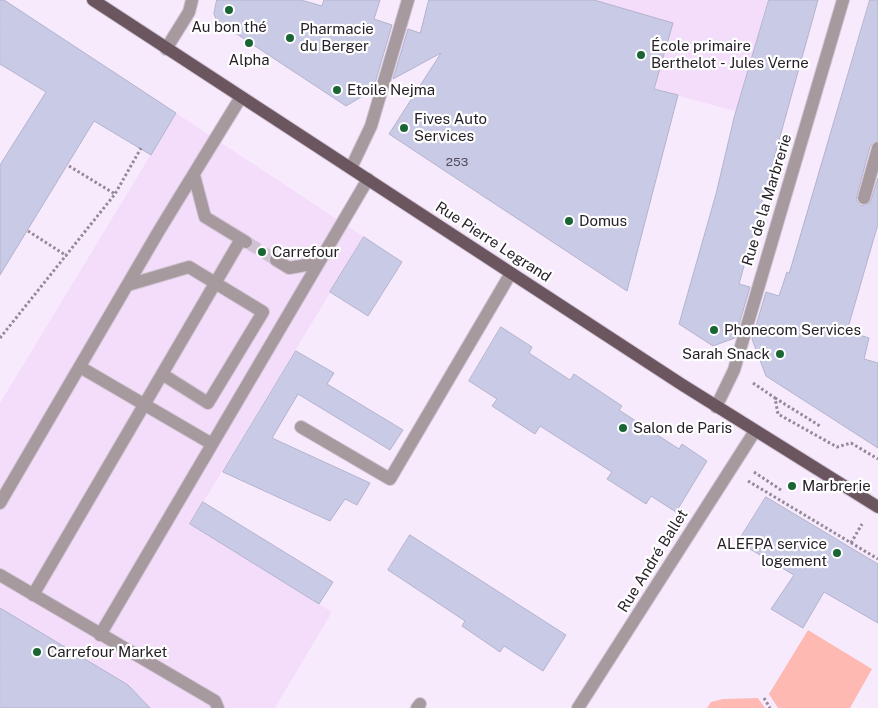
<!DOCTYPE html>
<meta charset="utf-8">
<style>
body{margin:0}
canvas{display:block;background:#f8eafd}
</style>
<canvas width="878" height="708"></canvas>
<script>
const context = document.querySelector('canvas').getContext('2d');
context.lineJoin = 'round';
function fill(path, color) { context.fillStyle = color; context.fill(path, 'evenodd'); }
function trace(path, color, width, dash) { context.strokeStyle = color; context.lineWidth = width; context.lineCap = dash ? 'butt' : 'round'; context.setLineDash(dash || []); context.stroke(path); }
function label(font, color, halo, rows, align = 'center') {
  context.font = font + ' "Public Sans",sans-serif'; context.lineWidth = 4.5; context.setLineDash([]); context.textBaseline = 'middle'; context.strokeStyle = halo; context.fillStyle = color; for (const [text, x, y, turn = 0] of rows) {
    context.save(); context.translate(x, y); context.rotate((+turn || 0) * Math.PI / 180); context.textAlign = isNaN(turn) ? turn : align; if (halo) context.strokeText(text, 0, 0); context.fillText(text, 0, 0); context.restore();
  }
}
const built = new Path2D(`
 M429,0H768L738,112L422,26Z
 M176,113L364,237L190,524L332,612L275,708H0V403Z`);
const green = new Path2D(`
 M808,630L872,669L850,708H778L769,694Z
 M758,698L765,708H707L711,702L723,699Z`);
const building = new Path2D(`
 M0,0H4L176,113L151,155L94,121L0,275V165L46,92L0,64Z
 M217,0H301L322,6L324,0H380L374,19L392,25L373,90L346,106L217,21L214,14Z
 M429,0H594L673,23L654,89L678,95L627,291L389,134L441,53L393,79L408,29L420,33Z
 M769,0H818L739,284L750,287L735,338L713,346L679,324L716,194L734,118Z
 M870,0H878V140L870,146L856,200L861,206L870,203L878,178V224L847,331L869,338L864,359L878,363V448L766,376L752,339L766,292L779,296L787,272L789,273Z
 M364,237L402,262L368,316L330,292Z
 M501,327L532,347L529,353L570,380L574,374L622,406L619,410L679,449L682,444L707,461L676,512L651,496L646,504L607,479L612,472L540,426L535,434L492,406L497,399L469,381Z
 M296,351L334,373L327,384L403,430L390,450L298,394L272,438L370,483L357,505L345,499L330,521L223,472Z
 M766,497L878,564V623L824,592L803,628L771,609L794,575L738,542Z
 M203,502L333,582L319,604L190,524Z
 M410,535L566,635L543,671L504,646L500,652L462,626L465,621L388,570Z
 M0,608L128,685L150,708H0Z`);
const minorTunnel = new Path2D(`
 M248,243L276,260`);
const path = new Path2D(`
 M69,166L115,194
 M28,231L67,256
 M0,338L115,194L141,148
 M753,383L775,398L778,414L837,447L851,443L878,459
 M775,398L820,426
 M754,472L781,490
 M748,481L878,559
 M851,543L862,524
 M764,698L770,708`);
const minor = new Path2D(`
 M166,49L189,12L192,0
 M351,168L371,126L408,0
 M194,175L205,217L246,242
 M864,198L878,148
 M276,260L289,268L317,263
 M128,285L189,267L263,312L208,403L162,374
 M80,367L212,444
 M716,407L734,370L843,0
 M301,427L390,479L511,273
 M0,503L160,229L241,97
 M0,575L215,701L218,708
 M33,595L241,239
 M100,635L368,179
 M417,708L420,704
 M578,708L755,431`);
const major = new Path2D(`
 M93,0L681,384L878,507`);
const markers = [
 [229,10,5,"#196634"],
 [290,38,5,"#196634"],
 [249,43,5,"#196634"],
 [641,55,5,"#196634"],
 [337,90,5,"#196634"],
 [404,128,5,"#196634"],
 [569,221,5,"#196634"],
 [262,252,5,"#196634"],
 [714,330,5,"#196634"],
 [780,354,5,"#196634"],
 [623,428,5,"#196634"],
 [792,486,5,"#196634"],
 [837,553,5,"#196634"],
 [37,652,5,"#196634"]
];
const numberNames = [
 ["253",457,162]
];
const poiNames = [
 ["Au bon thé",229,27,"center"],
 ["Pharmacie",300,29],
 ["du Berger",300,46],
 ["École primaire",651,46],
 ["Berthelot - Jules Verne",651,63],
 ["Alpha",249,60,"center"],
 ["Etoile Nejma",347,90],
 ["Fives Auto",414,119],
 ["Services",414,136],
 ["Domus",579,221],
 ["Carrefour",272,252],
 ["Phonecom Services",724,330],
 ["Sarah Snack",770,354,"right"],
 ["Salon de Paris",633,428],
 ["Marbrerie",802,486],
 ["ALEFPA service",827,544,"right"],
 ["logement",827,561,"right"],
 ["Carrefour Market",47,652]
];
const streetNames = [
 ["Rue de la Marbrerie",767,200,-73],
 ["Rue Pierre Legrand",493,242,33],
 ["Rue André Ballet",653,561,-58]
];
fill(built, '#f4ddfb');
fill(green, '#ffb9b3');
fill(building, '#c9cae5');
trace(building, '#b3b3ce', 1);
trace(minorTunnel, '#cec2d3', 12, [12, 6]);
trace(minor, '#d2c6d7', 14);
trace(major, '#d2c6d7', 14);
trace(path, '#938997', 3, [2.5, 2.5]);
trace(minor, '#a79a9f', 12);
trace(major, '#6b555e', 12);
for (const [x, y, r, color] of markers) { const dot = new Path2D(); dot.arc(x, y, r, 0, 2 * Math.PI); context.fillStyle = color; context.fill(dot); trace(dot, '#fff', 2); }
label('12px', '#504a58', null, numberNames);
label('15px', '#272029', '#fff', poiNames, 'left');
label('15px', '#272029', '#fff', streetNames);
</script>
